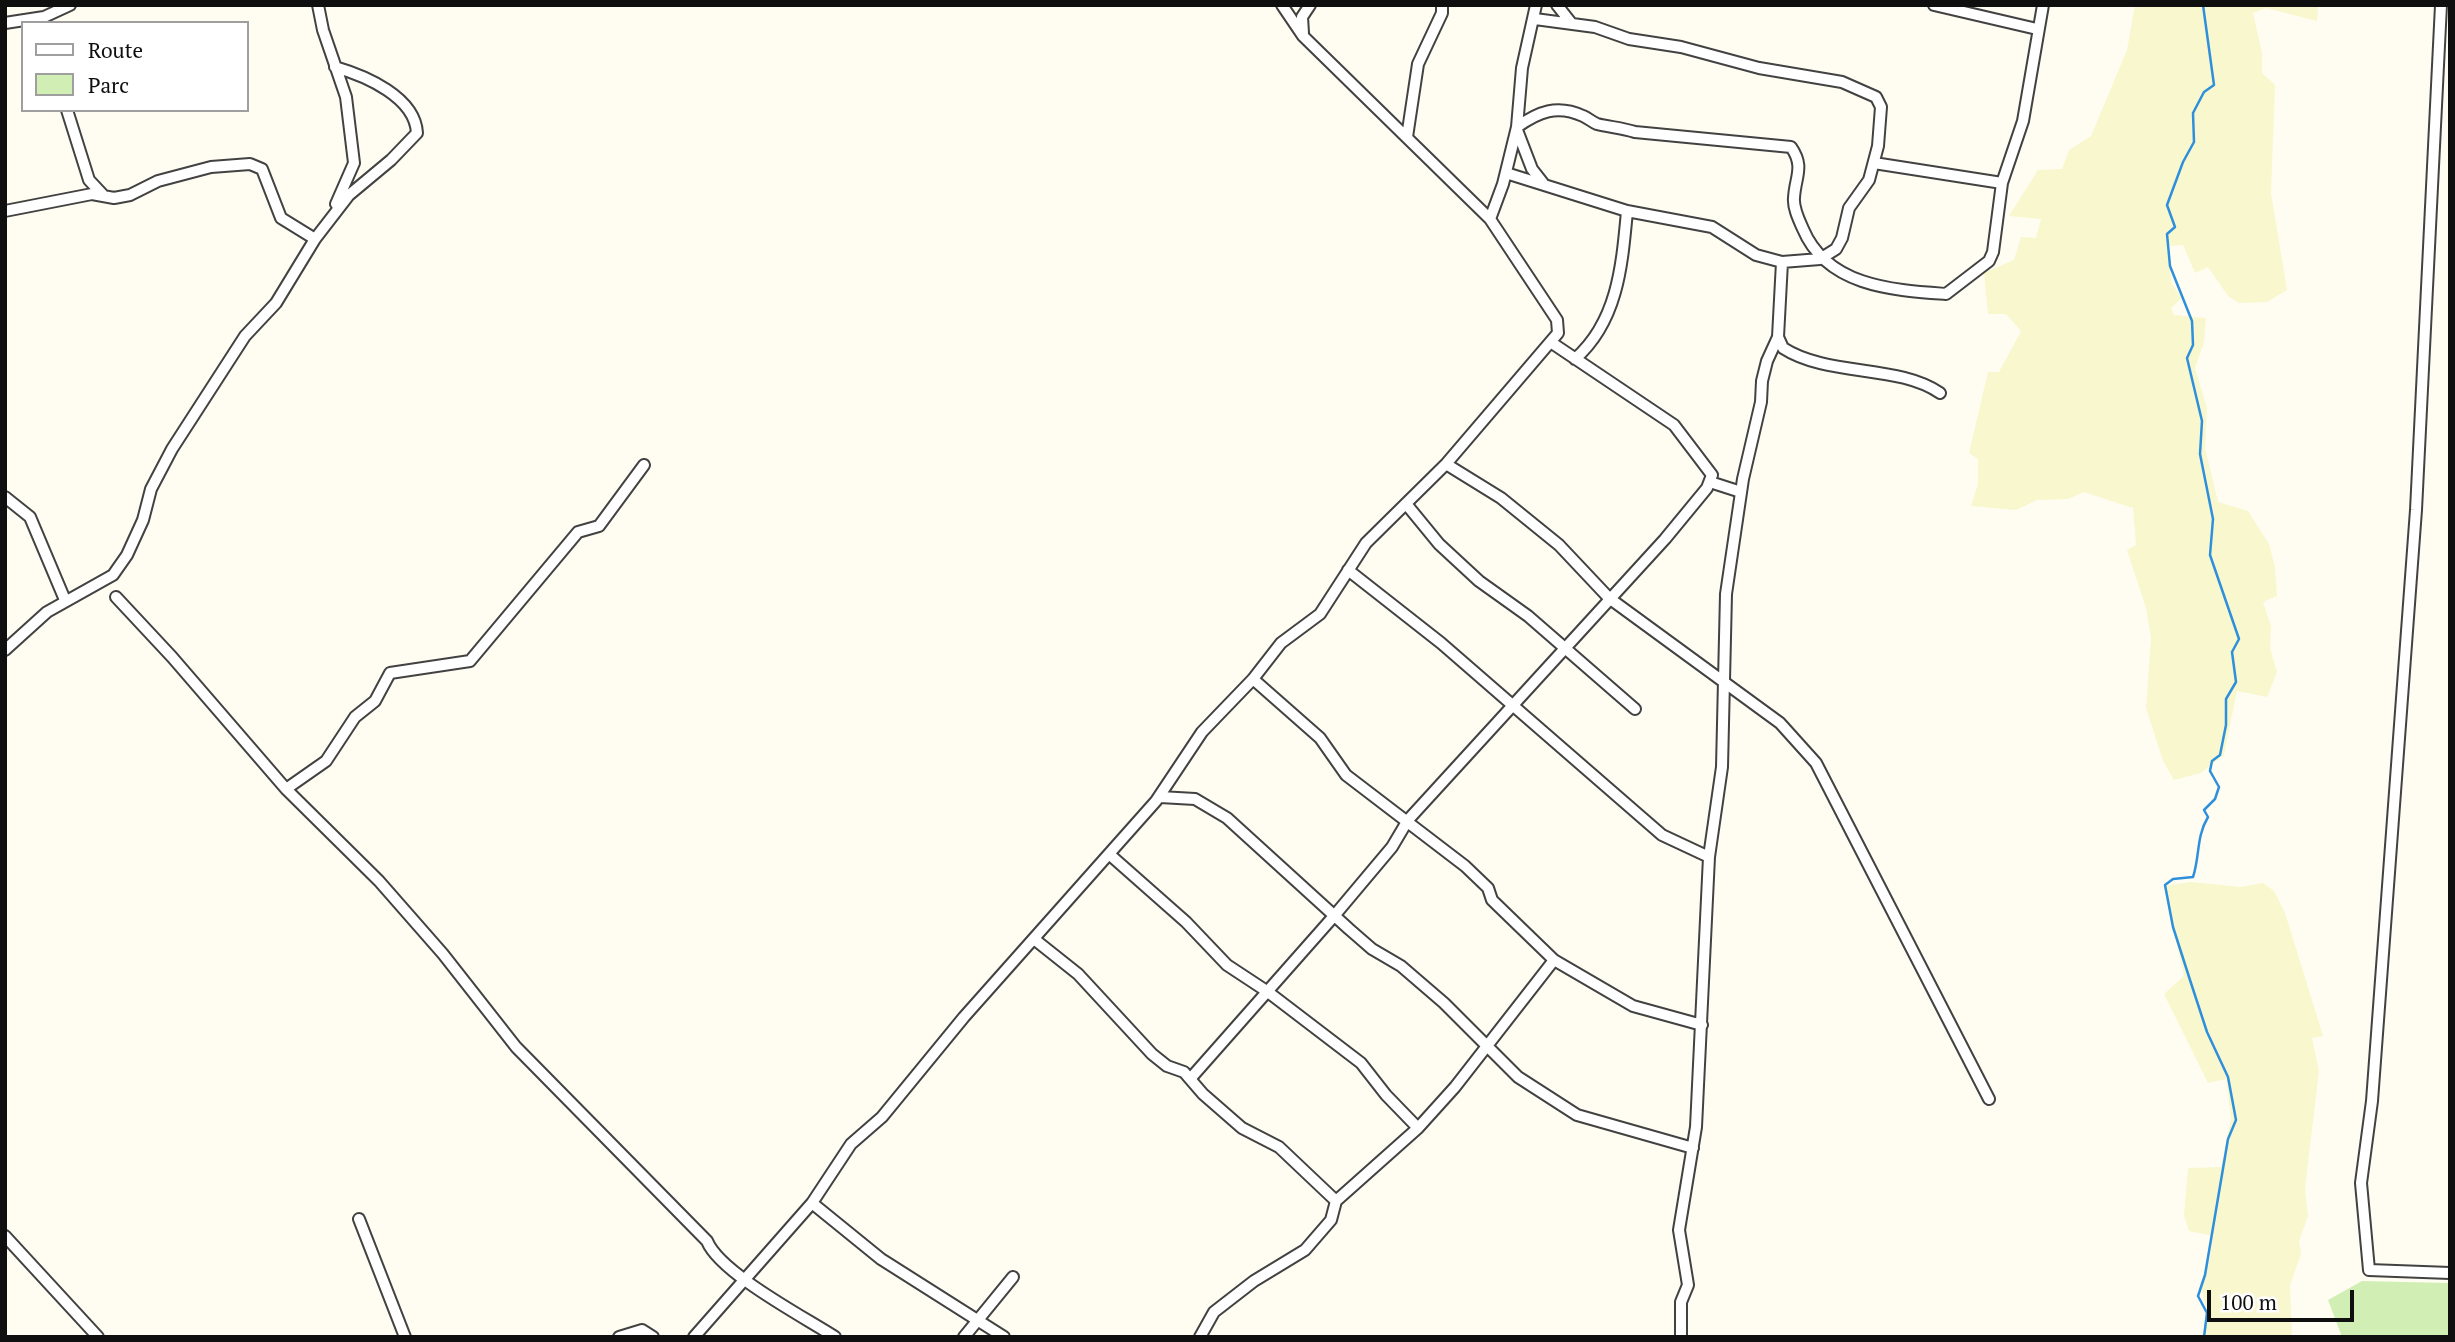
<!DOCTYPE html>
<style>
body{margin:0}
#map{position:relative;width:2455px;height:1342px;overflow:hidden;background:#fffdf1;font-family:"PT Serif",serif}
canvas{display:block}
.frame{position:absolute;inset:0;border:7px solid #0f0f0f;pointer-events:none}
.legend{position:absolute;left:21px;top:21px;width:228px;height:91px;box-sizing:border-box;background:#fff;border:2px solid #9f9f9f;margin:0;padding:9px 12px;list-style:none;font-size:21px;color:#0f0f0f}
.legend li{display:flex;align-items:center;gap:14px;height:35px}
.legend b{width:35px;border:2px solid #9f9f9f}
.scale{position:absolute;left:2207px;top:1290px;width:147px;height:32px;box-sizing:border-box;border:4px solid #0f0f0f;border-top:0;padding-left:9px;font-size:21px;line-height:24px;white-space:nowrap;color:#0f0f0f;-webkit-text-stroke:5px #fff;paint-order:stroke}
</style>
<div id="map">
<canvas width="2455" height="1342"></canvas>
<div class="frame"></div>
<ul class="legend">
<li><b style="height:9px;background:#fff"></b>Route</li>
<li><b style="height:19px;background:#d1efb5"></b>Parc</li>
</ul>
<div class="scale">100 m</div>
</div>
<script>
const context = document.querySelector('canvas').getContext('2d');
context.lineJoin = 'round';
function fill(path, color) { context.fillStyle = color; context.fill(path, 'evenodd'); }
function trace(path, color, width, dash) { context.strokeStyle = color; context.lineWidth = width; context.lineCap = dash ? 'butt' : 'round'; context.setLineDash(dash || []); context.stroke(path); }
const farmland = new Path2D(`
 M2135,5H2318L2317,21L2266,8L2253,13L2262,53V73L2275,85L2271,193L2287,290L2267,302L2239,303L2228,296L2208,267L2195,273L2183,245L2167,246L2172,284L2182,298L2171,308L2174,315L2206,318L2204,342L2195,368L2207,408L2205,448L2218,502L2248,511L2269,544L2275,567L2277,596L2263,602L2271,626L2270,648L2277,672L2267,697L2237,691L2224,755L2201,773L2174,780L2163,761L2146,708L2151,638L2146,608L2127,550L2136,545L2133,508L2084,492L2068,499L2037,500L2016,510L1971,506L1978,484V459L1969,453L1988,372H1999L2021,331L2006,314H1988L1984,273L2014,260L2021,237L2036,238L2041,219L2009,216L2038,170L2062,169L2069,150L2091,136L2127,50Z
 M2191,882L2241,887L2263,883L2274,891L2285,913L2323,1036L2312,1038L2319,1071L2305,1188L2308,1216L2299,1241L2301,1254L2290,1285L2292,1337H2206L2205,1324L2209,1319L2200,1284L2209,1262L2213,1236L2189,1231L2184,1215L2188,1168L2221,1167L2231,1119L2226,1079L2208,1083L2164,994L2184,976L2164,886Z`);
const green = new Path2D(`
 M2362,1281L2450,1283V1337H2342L2328,1300Z`);
const stream = new Path2D(`
 M2203,5L2214,85L2204,92L2193,113L2194,142L2183,162L2167,205L2175,227L2167,234L2170,266L2192,321L2193,345L2187,358L2202,421L2200,454L2213,519L2210,555L2239,639L2232,652L2236,682L2226,699V725L2220,755L2212,761L2210,771L2219,787L2215,799L2204,810L2208,817C2196,837 2200,856 2193,877L2173,879L2165,885L2173,927L2190,980L2207,1032L2228,1077L2236,1120L2228,1139L2205,1275L2198,1296L2207,1313L2204,1337`);
const minor = new Path2D(`
 M318,5L323,30L346,97L354,163L336,204
 M1557,5L1572,24
 M1934,5L2037,29
 M2441,5L2416,510L2372,1101L2361,1183L2369,1270L2450,1273
 M5,23L44,17L70,5
 M1303,33L1302,17L1310,5
 M67,110L89,180L104,196
 M1517,127C1538,112 1557,104 1583,116C1588,118 1592,122 1597,124C1609,127 1623,128 1635,132L1791,147C1805,167 1795,177 1794,198C1793,208 1799,220 1803,229C1827,286 1891,290 1946,294L1989,261L1993,252L2002,183L2023,121L2043,5
 M1517,130L1532,169L1543,183
 M1407,137L1418,64L1442,13V5
 M1874,163L2002,183
 M1506,173L1627,211L1712,227L1756,255L1782,262L1820,259L1836,249L1842,238L1849,208L1869,180L1878,146L1881,107L1876,97L1842,82L1759,68L1681,47L1629,39L1595,27L1535,19
 M5,211L92,194L114,198L130,195L158,181L211,167L250,164L262,169L281,218L315,239
 M1490,219L1503,184L1517,127L1522,68L1536,5
 M1782,262L1778,337L1783,348C1828,377 1898,364 1940,393
 M1575,359C1618,321 1622,265 1627,211
 M1446,464L1501,498L1559,545L1609,598L1780,723L1816,763L1989,1099
 M1710,482L1741,492
 M5,497L30,517L65,600
 M1407,505L1439,544L1479,581L1528,616L1635,709
 M1348,570L1441,643L1662,835L1709,857
 M116,597L172,657L286,789L379,881L443,954L516,1047L707,1241C720,1273 804,1317 835,1337
 M5,650L47,612L113,575L127,555L143,520L151,489L172,449L245,336L276,303L315,239L349,195L391,160L417,133C415,97 366,76 335,67
 M1253,679L1320,738L1346,775L1465,866L1488,888L1492,900L1554,960L1633,1006L1702,1025
 M286,789L326,761L355,717L375,701L390,673L470,661L578,532L599,526L644,465
 M1160,797L1195,799L1227,818L1349,929L1372,949L1401,966L1444,1003L1518,1077L1577,1115L1693,1148
 M1109,854L1186,922L1227,965L1268,992L1361,1063L1386,1095L1418,1128
 M1034,939L1078,974L1152,1054L1167,1066L1184,1072L1203,1094L1242,1128L1279,1147L1336,1201
 M1190,1079L1334,916L1392,847L1408,820L1665,539L1707,488L1712,475L1674,425L1552,343
 M812,1203L881,1259L1004,1337
 M359,1219L405,1337
 M5,1236L98,1337
 M619,1337L642,1330L653,1337
 M694,1337L812,1203L851,1144L882,1117L964,1017L1156,801L1202,732L1253,679L1281,643L1320,614L1366,543L1446,464L1558,333L1557,320L1490,219L1303,36L1282,5
 M964,1337L1013,1277
 M1200,1337L1214,1312L1254,1281L1305,1250L1331,1220L1336,1201L1418,1128L1455,1087L1554,960
 M1681,1337V1302L1688,1285L1679,1230L1696,1127L1709,857L1722,767L1726,594L1743,479L1761,402L1762,381L1767,361L1778,337`);
fill(farmland, '#f9f7cd');
fill(green, '#d1efb5');
trace(stream, '#2e90dc', 2.5);
trace(minor, '#424242', 14);
trace(minor, '#fff', 10);
</script>
